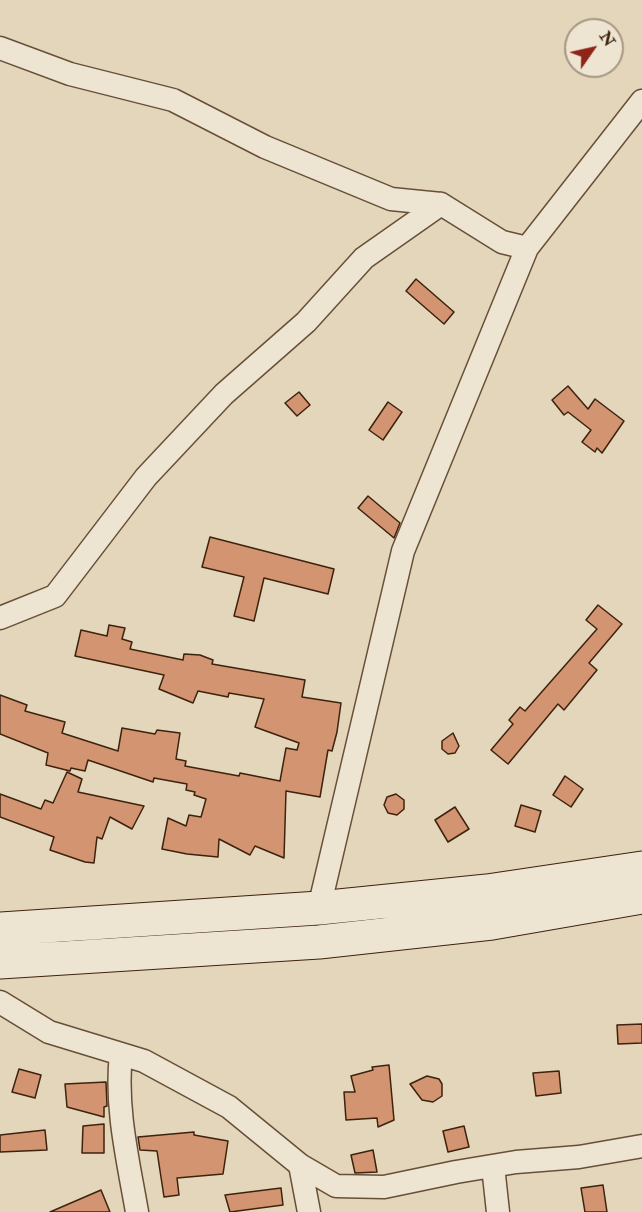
<!DOCTYPE html>
<style>
body{margin:0}
#map{position:relative;width:642px;height:1212px;overflow:hidden;background:#e4d6ba;font-family:"IM FELL Double Pica",serif}
canvas{display:block}
.north{position:absolute;left:564px;top:18px;width:60px;height:60px;box-sizing:border-box;background:#ede4d2;border:2px solid #a79683;border-radius:50%;rotate:56deg;font-size:16px;font-weight:700;line-height:24px;text-align:center;color:#3d220d}
.north::after{content:'';display:block;margin:auto;width:21px;height:27px;background:#8f2418;clip-path:polygon(50% 0,100% 100%,50% 72%,0 100%)}
</style>
<div id="map">
<canvas width="642" height="1212"></canvas>
<div class="north">N</div>
</div>
<script>
const context = document.querySelector('canvas').getContext('2d');
context.lineJoin = 'round';
function fill(path, color) { context.fillStyle = color; context.fill(path, 'evenodd'); }
function trace(path, color, width, dash) { context.strokeStyle = color; context.lineWidth = width; context.lineCap = dash ? 'butt' : 'round'; context.setLineDash(dash || []); context.stroke(path); }
const building = new Path2D(`
 M416,279L454,312L444,324L406,291Z
 M568,386L588,409L595,399L624,421L602,453L597,448L595,452L582,442L591,430L568,412L564,415L552,400Z
 M299,392L310,405L297,416L285,403Z
 M388,402L402,412L383,440L369,430Z
 M368,496L400,523L394,538L358,508Z
 M210,537L334,569L328,594L264,578L254,621L234,616L244,577L202,567Z
 M598,605L622,624L589,663L597,670L564,710L558,704L508,764L491,750L513,724L509,720L520,707L525,711L597,629L586,620Z
 M109,625L125,628L122,639L132,642L130,649L183,660L184,654L200,655L213,660L212,664L305,680L302,697L341,703L337,732L332,751L328,750L320,797L286,791L284,858L255,846L250,855L219,839L218,857L187,854L162,849L168,818L186,826L189,815L201,817L206,799L194,795L195,792L186,790L187,784L154,778L153,782L88,760L85,771L71,768L70,771L46,765L48,753L0,734V695L27,705L25,711L65,722L62,733L118,751L122,728L155,734L157,730L180,733L176,759L186,761L185,766L239,776L240,773L280,781L286,748L297,750L299,743L255,727L264,699L229,693L228,697L198,691L193,703L159,689L164,675L75,656L81,630L107,636Z
 M453,733L459,746L455,753L448,754L442,749V741Z
 M67,772L82,779L78,792L144,806L132,829L110,817L102,839L97,837L94,863L85,862L50,850L54,837L0,817V794L41,809L45,800L53,803Z
 M565,776L583,789L571,807L553,795Z
 M396,794L404,800V809L397,815L388,813L384,805L387,797Z
 M521,805L541,811L535,832L515,826Z
 M455,807L469,829L448,842L435,820Z
 M642,1024V1043L618,1044L617,1025Z
 M389,1065L394,1120L378,1127L377,1118L346,1120L344,1092H355L351,1076L373,1070L372,1067Z
 M19,1069L41,1075L35,1098L12,1092Z
 M559,1071L561,1093L536,1096L533,1073Z
 M427,1076L439,1079L442,1084V1096L433,1102L422,1100L410,1084Z
 M106,1082L107,1106L104,1107V1117L67,1107L65,1084Z
 M104,1124V1153H82L83,1126Z
 M464,1126L469,1147L448,1152L443,1131Z
 M45,1130L47,1150L0,1152V1135Z
 M194,1132V1135L228,1141L223,1174L177,1178L179,1195L164,1197L157,1151L140,1150L138,1137Z
 M373,1150L377,1172L355,1173L351,1155Z
 M603,1185L607,1212H585L581,1188Z
 M281,1188L283,1205L230,1212L225,1195Z
 M101,1190L110,1212H50Z`);
const minor = new Path2D(`
 M0,48L70,74L173,100L265,147L391,199L441,204
 M0,618L55,596L146,477L224,394L306,322L364,258L441,204L502,242L527,248
 M319,908L403,551L527,248L642,101
 M0,1002L49,1032L144,1061L229,1107L300,1165L309,1212
 M121,1054C115,1107 128,1160 137,1212
 M300,1165L336,1186L384,1187L456,1172L516,1162L579,1157L642,1146
 M493,1166L498,1212`);
const secondary = new Path2D(`
 M0,929L319,908L487,891L642,868
 M0,962L319,942L492,923L642,897`);
fill(building, '#d29471');
trace(building, '#3d220d', 1.5);
trace(minor, '#674f38', 25);
trace(secondary, '#3d220d', 35);
trace(minor, '#ede4d2', 22);
trace(secondary, '#ede4d2', 33);
</script>
